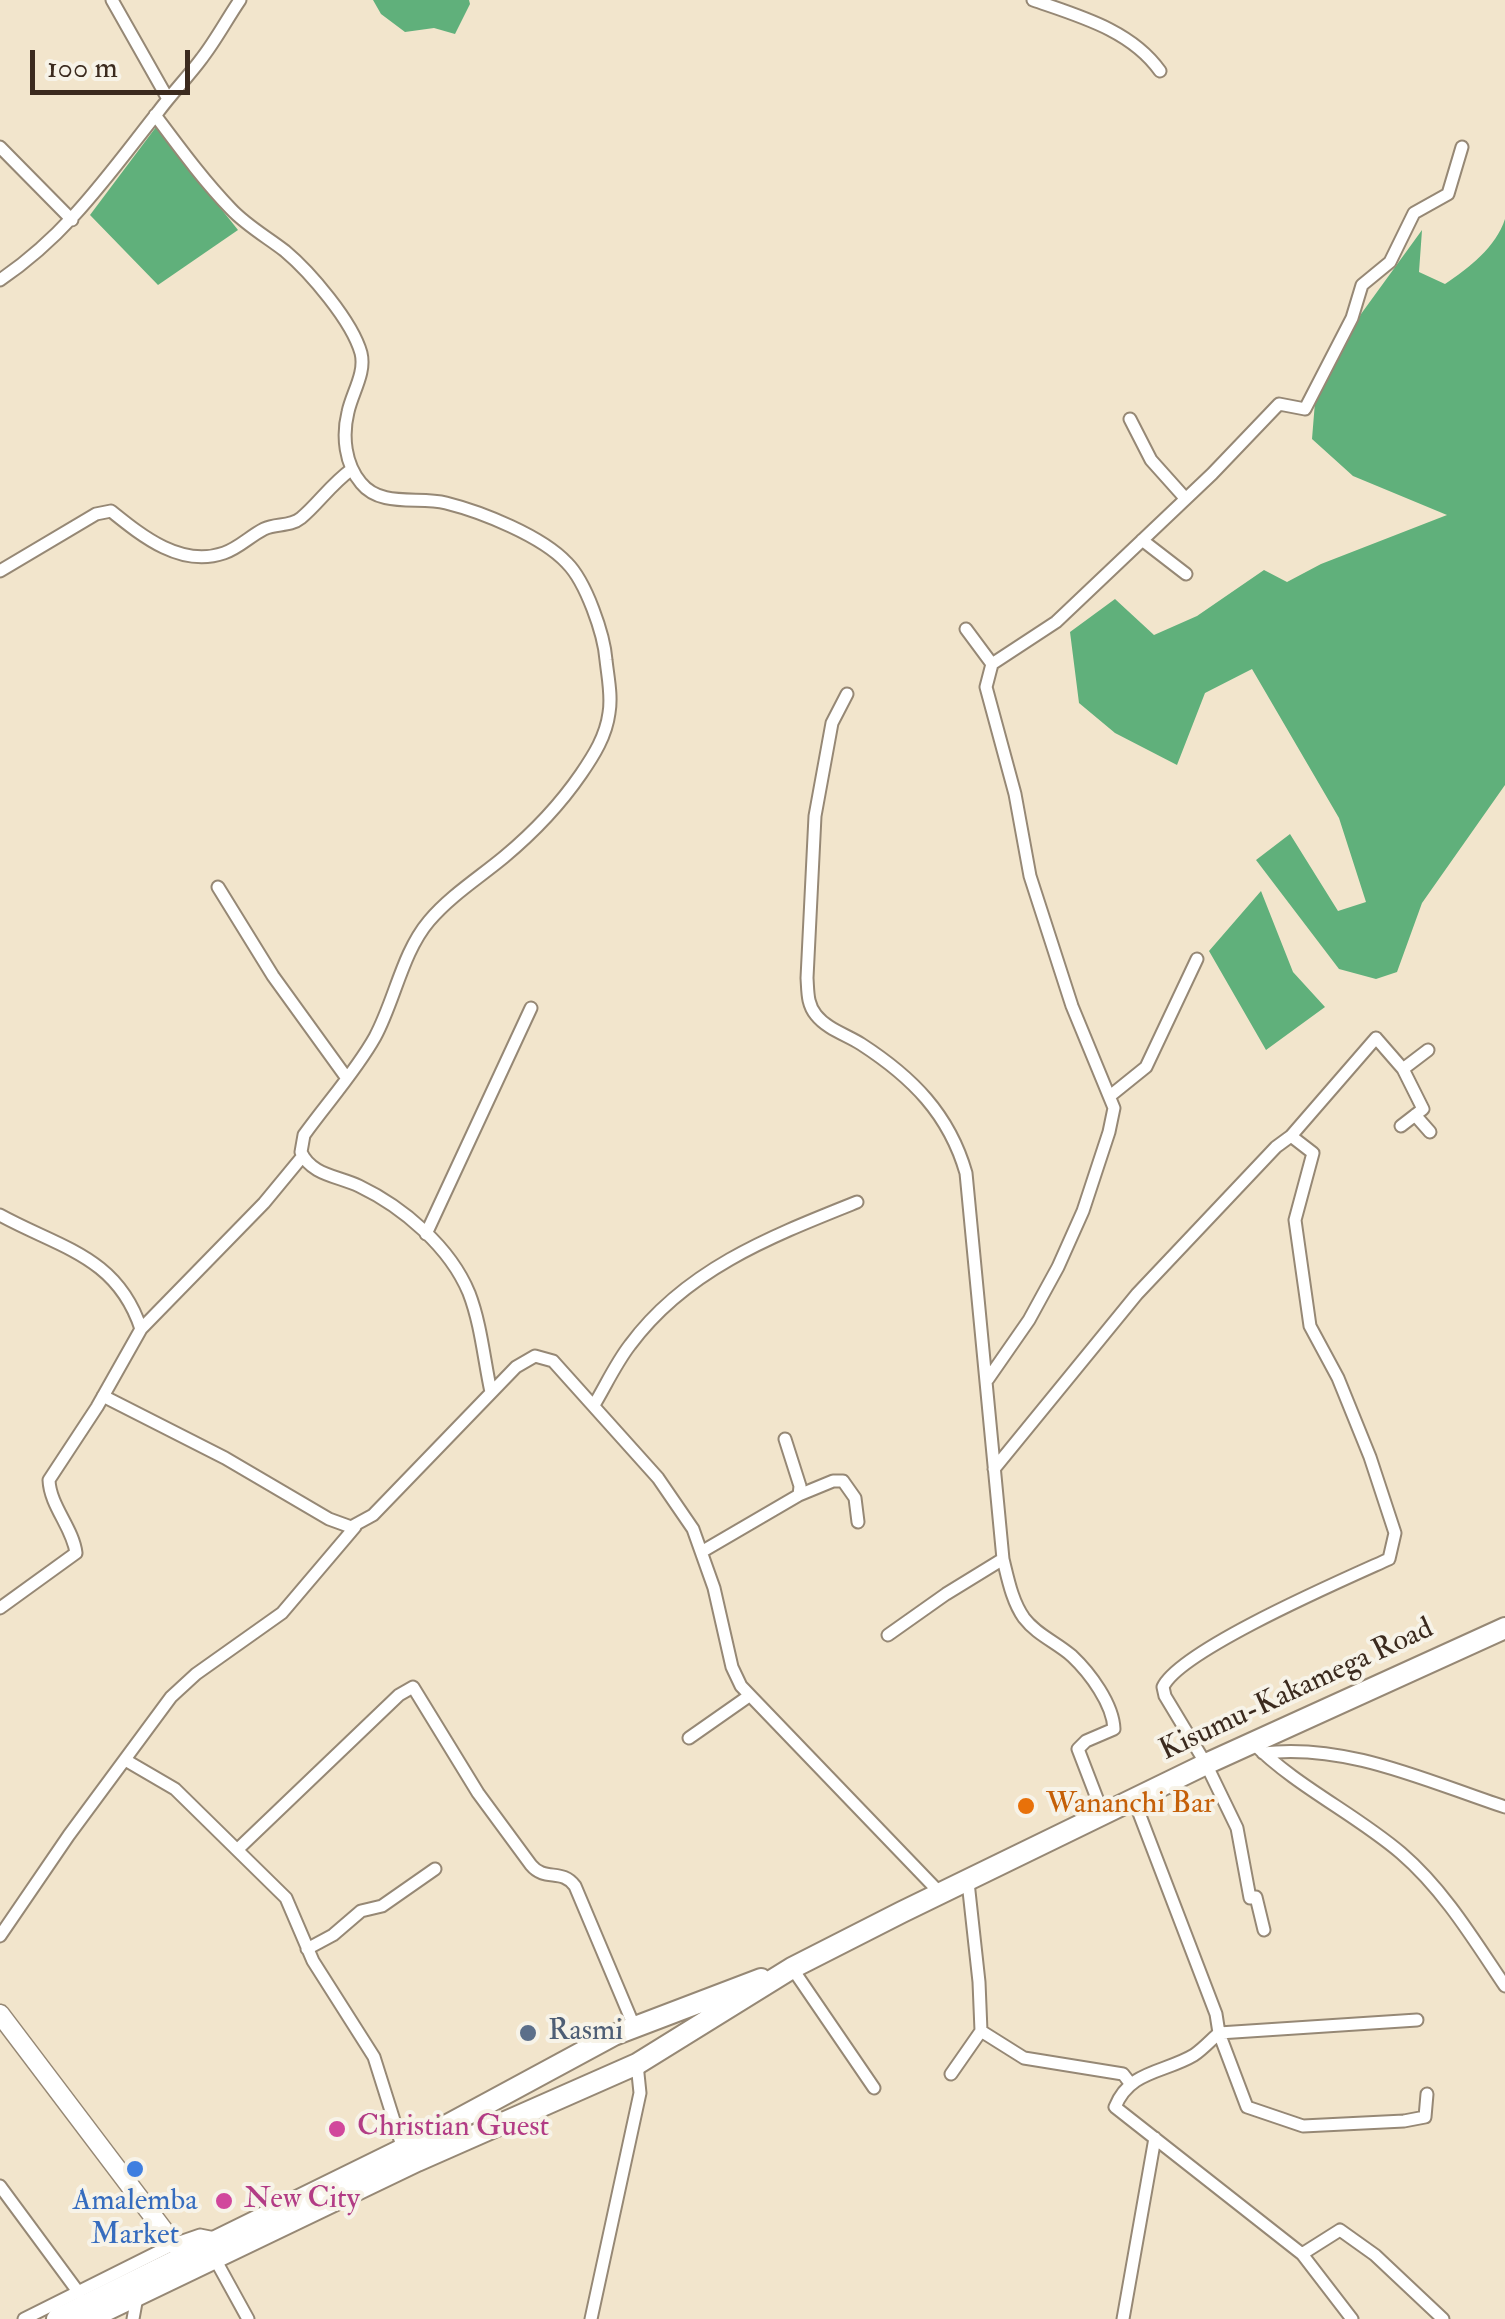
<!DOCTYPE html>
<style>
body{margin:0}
#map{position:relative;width:1505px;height:2319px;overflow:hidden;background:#f2e5cc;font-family:"IM FELL Double Pica",serif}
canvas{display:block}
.scale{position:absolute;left:30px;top:50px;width:160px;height:45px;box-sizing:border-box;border:5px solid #3b2a1e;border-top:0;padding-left:12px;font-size:30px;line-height:35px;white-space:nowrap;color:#3b2a1e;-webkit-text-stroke:8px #f7f3e8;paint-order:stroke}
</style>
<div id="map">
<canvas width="1505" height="2319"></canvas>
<div class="scale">100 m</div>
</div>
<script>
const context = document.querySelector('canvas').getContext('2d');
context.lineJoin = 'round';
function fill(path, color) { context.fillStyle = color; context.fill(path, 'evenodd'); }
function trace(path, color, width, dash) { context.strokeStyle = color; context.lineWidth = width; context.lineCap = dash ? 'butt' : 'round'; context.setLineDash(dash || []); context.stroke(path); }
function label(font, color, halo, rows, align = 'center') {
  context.font = font + ' "IM FELL Double Pica",serif'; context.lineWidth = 8; context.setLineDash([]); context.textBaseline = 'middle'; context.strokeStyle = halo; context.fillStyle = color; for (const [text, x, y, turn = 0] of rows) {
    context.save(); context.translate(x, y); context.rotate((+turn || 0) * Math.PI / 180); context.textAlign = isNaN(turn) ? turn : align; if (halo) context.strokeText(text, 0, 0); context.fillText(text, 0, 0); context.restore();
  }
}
const forest = new Path2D(`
 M373,0H469L470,4L455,34L434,28L405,32L381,14Z
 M156,127L238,230L158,285L90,215Z
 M1505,219V785L1422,903L1397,972L1376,979L1339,969L1256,860L1290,834L1338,911L1366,902L1339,818L1252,669L1205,693L1177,765L1115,733L1079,703L1070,632L1115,599L1154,635L1197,616L1264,570L1287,582L1321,564L1447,515L1353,476L1312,439L1315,402L1361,314L1422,230L1419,272L1445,284C1469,268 1496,247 1505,219Z
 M1261,891L1293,972L1325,1007L1266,1050L1209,951Z`);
const street = new Path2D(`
 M112,0L168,99
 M1033,0C1079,16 1131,30 1160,71
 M155,115C179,147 203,180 231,209C247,226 267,237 285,251C310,272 352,321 361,353C366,373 352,393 348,412C342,436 345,464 361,483C381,508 419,496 446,503C482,512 542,536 567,563C586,582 604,634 606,660C608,678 612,696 609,713C606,736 594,755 581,774C559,806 534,832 504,857C480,877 450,896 429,921C402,953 395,1000 375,1037C356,1071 327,1103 304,1135L301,1152C311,1175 338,1176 359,1186C403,1207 450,1247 469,1293C481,1324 484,1360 491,1392
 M0,147L72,220
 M0,280C68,234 108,175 158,112C172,93 188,77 202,58C216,40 227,19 240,0
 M1130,419L1151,460L1185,498
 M1142,540L1186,574
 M0,571L96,514L111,511C142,536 181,568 224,553C239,548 250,536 264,529C276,523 290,527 301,518C319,503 330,485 352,469
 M966,629L992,664L986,687L1015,794L1030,876L1072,1006L1114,1108L1109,1132L1083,1211L1058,1267L1029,1320L988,1379
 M992,664L1056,622L1212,474L1279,404L1305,409L1352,318L1362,285L1390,262L1414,213L1448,194L1462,147
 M847,694L832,723L815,816L807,978C808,992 807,1004 816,1015C827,1029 847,1035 861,1044C912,1077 949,1114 966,1173L1003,1559C1008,1579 1012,1601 1024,1618C1037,1635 1056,1642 1072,1656C1090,1673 1113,1704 1114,1729L1086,1741L1078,1749L1103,1814
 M218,887L273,976L346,1077
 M1403,1069L1428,1050
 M1110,1096L1146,1067L1197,959
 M1415,1115L1430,1132
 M1291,1136L1376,1038L1403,1069L1423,1109L1401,1126
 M0,1215C60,1248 117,1256 141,1329L97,1407L49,1480C50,1506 73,1528 76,1553L0,1608
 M426,1234L531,1008
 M141,1329L264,1203L302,1157
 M103,1396L225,1458L329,1519L351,1527L373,1515L516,1367L535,1356L553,1361L658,1478L693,1529L714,1588L732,1667L741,1686L942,1895
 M594,1405C606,1385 616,1363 630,1345C686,1269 772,1236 857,1202
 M994,1469L1137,1294L1276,1147L1291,1136L1313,1153L1295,1220L1310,1326L1338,1378L1370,1457L1395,1533L1389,1559C1345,1579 1180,1650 1163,1687L1165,1696L1206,1764L1237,1828L1250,1898L1256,1897L1264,1930
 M799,1495L833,1481H843L855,1498L858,1522
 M703,1551L799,1495L800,1486L785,1439
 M888,1635L946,1594L1003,1559
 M689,1738L749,1696
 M1253,1743C1297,1787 1354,1813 1401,1853C1444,1890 1474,1940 1505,1986
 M1263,1753C1347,1743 1426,1781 1505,1807
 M127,1761L175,1789L286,1898L313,1961L374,2057L403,2149
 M1134,1800L1216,2014L1219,2033C1211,2040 1203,2049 1194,2055C1164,2073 1130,2070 1115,2107L1302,2254L1340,2230L1375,2255L1443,2319
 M238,1849L399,1695L413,1687L478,1793L531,1865C545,1882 562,1868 575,1886L634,2026
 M0,1936L69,1835L171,1697L196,1674L282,1613L355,1527
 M307,1949L333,1935L361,1911L382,1906L435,1869
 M792,1968L874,2088
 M1417,2020L1219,2033L1247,2107L1303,2126L1404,2121L1425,2117L1427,2094
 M981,2031L1024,2058L1123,2074L1130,2083
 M951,2074L981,2031L979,1982L968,1882
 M0,2186L79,2293
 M1302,2254L1352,2319
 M215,2259L248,2319
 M24,2319L174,2244L200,2235L215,2238
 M133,2319L137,2297
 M591,2319L640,2093L637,2064
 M1123,2319L1155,2138`);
const secondary = new Path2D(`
 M0,2014L174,2244`);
const highway = new Path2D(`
 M57,2319L403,2149L614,2035L761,1979
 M88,2319L417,2161L637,2064L792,1968L902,1912L1206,1764L1505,1628`);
const markers = [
 [1026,1806,10,"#e8710a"],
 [528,2033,10,"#5c6f8a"],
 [337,2129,10,"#d1479c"],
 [135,2169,10,"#3f7fe0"],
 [224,2201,10,"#d1479c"]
];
const streetNames = [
 ["Kisumu-Kakamega Road",1297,1691,-25]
];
const foodNames = [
 ["Wananchi Bar",1046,1806]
];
const serviceNames = [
 ["Rasmi",548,2033]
];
const hotelNames = [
 ["Christian Guest",357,2129],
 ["New City",244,2201]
];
const shopNames = [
 ["Amalemba",135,2203],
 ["Market",135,2237]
];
fill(forest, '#60b07b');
trace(street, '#968875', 15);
trace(secondary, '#968875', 21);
trace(highway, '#968875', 24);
trace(street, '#fff', 11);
trace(secondary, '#fff', 18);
trace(highway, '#fff', 20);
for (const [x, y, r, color] of markers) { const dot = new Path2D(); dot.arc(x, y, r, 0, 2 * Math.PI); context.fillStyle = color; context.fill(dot); trace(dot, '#f7f3e8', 4); }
label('30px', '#3b2a1e', '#f7f3e8', streetNames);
label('30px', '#c56008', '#f7f3e8', foodNames, 'left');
label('30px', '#4e5e75', '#f7f3e8', serviceNames, 'left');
label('30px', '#b23c85', '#f7f3e8', hotelNames, 'left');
label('30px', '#366cbe', '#f7f3e8', shopNames);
</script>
